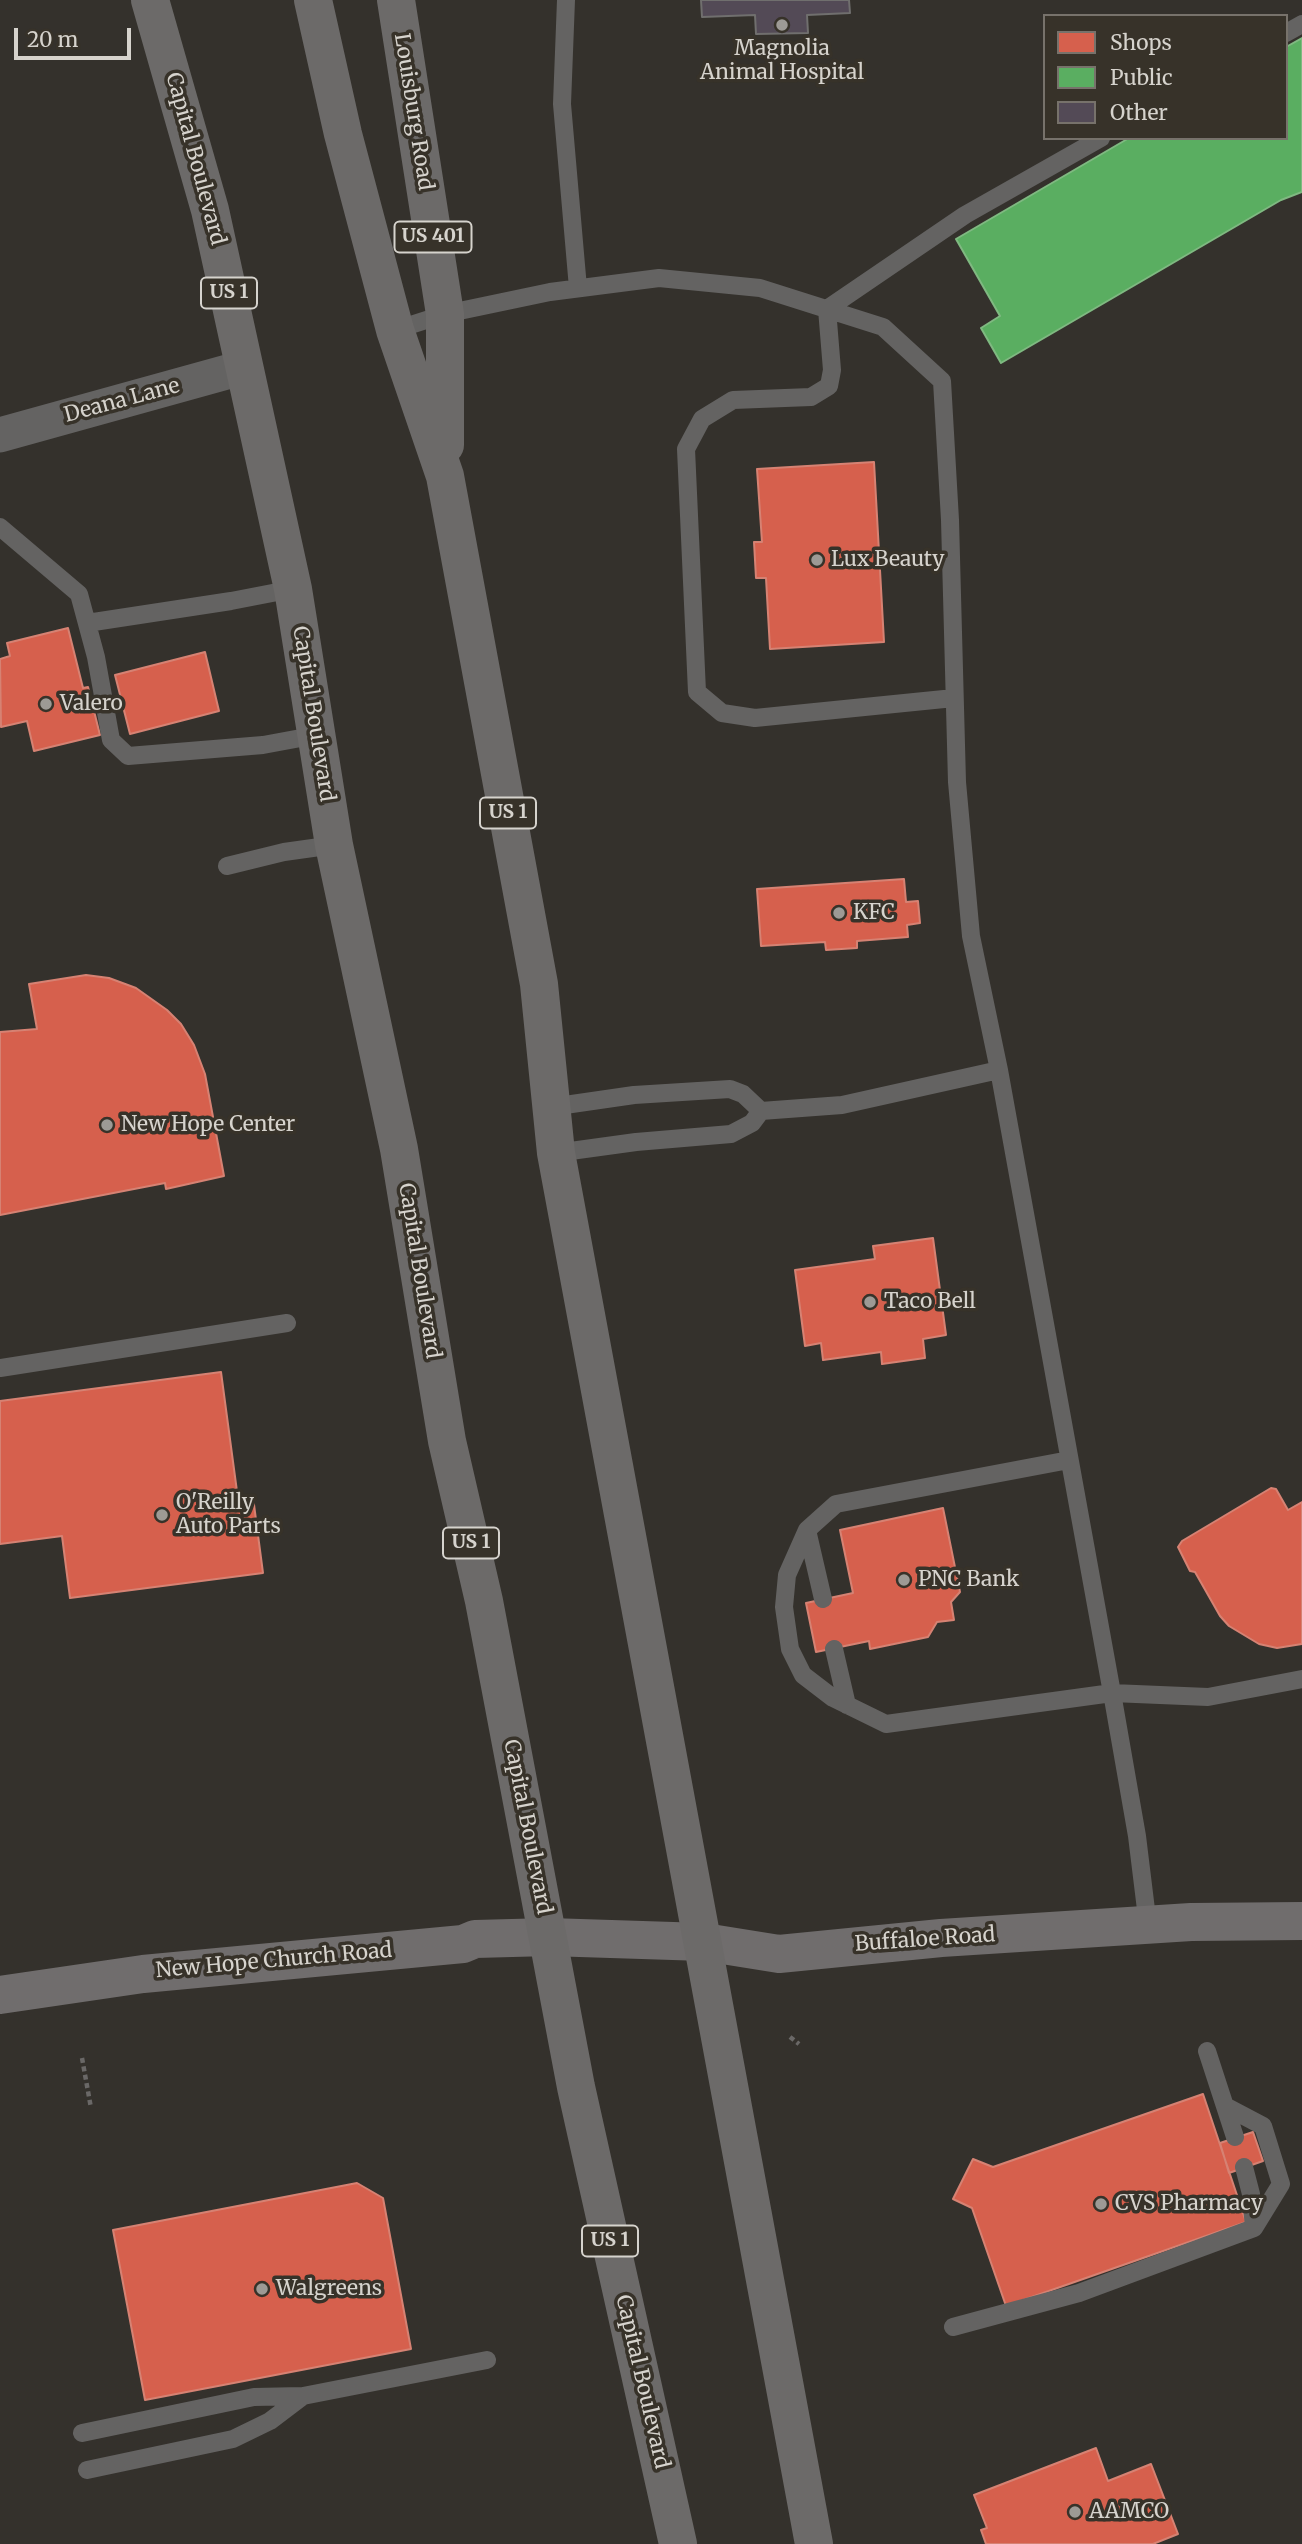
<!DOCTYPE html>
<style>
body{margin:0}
#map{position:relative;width:1302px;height:2544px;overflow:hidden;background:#34312c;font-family:Merriweather,serif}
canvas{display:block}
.legend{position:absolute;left:1043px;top:14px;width:245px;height:126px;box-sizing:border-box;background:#373229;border:2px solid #77726b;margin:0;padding:9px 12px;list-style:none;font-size:21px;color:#d6d3cd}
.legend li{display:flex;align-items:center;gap:14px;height:35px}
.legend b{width:35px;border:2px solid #77726b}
.scale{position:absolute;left:14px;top:28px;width:117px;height:32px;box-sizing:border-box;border:4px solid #d6d3cd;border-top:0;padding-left:9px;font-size:21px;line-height:24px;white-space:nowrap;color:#d6d3cd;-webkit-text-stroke:5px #373229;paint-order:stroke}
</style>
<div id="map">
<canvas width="1302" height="2544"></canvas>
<ul class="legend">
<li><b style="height:19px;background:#d6604d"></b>Shops</li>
<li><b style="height:19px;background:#5aae61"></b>Public</li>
<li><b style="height:19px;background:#534a56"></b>Other</li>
</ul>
<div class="scale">20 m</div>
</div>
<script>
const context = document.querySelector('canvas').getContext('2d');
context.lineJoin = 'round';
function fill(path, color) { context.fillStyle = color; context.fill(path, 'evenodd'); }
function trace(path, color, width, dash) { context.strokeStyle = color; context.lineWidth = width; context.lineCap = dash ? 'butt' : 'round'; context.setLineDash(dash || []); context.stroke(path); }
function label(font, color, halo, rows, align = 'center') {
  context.font = font + ' Merriweather,serif'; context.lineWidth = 7; context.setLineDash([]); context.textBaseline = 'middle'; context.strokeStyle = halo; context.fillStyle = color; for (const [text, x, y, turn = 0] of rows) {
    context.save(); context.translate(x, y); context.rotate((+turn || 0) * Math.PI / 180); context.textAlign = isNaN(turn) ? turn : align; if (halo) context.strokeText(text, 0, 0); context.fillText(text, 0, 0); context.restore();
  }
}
const shops = new Path2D(`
 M874,462L884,642L770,649L766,578H756L754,542H762L757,469Z
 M68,628L83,688L88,687L100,735L34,751L27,721L1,727L0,659L10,656L7,643Z
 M205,652L219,711L130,734L115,675Z
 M904,879L906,902L918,901L920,923L907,925L908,937L857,941V948L826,950L825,942L761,946L757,889Z
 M86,975L109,978L136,988L167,1010L181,1024L194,1045L205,1074L224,1176L166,1189L165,1183L0,1215V1032L37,1029L29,984Z
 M933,1238L946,1335L923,1339L925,1358L882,1364L881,1352L823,1360L821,1343L805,1346L795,1270L875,1259L873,1246Z
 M221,1372L238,1499L253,1497L263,1573L70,1598L62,1536L0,1544V1401Z
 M1271,1488L1276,1489L1288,1510L1302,1502V1644L1277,1648L1259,1644L1229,1626L1220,1616L1195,1572L1190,1571L1178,1547L1182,1541Z
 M943,1508L960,1592L951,1602L954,1620L937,1622L928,1637L870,1649L869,1641L816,1652L806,1603L853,1593L840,1530Z
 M1203,2094L1246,2222L1006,2306L972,2208L953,2199L973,2159L993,2167Z
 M1253,2132L1263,2161L1229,2173L1220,2143Z
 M357,2183L383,2198L411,2349L145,2400L113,2230Z
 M1096,2448L1108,2481L1151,2464L1178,2534L1153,2544H986L981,2530L987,2528L974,2495Z`);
const public = new Path2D(`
 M1302,38V192L1281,200L1001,363L981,328L1000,316L956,239L1129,138H1286V47Z`);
const building = new Path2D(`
 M701,0H849L850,13L807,15L808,33L756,34L755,15L702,17Z`);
const path = new Path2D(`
 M790,2037L799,2044
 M82,2058L91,2108`);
const lane = new Path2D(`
 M566,0L562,104L578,288
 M1286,33L1302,24
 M395,330L445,314L550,292L659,278L760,288L883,327L942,381L950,520L957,782L971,936L999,1070L1112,1693L1137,1836L1148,1926
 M0,527L79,594L96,657L111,740L128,756L263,745L317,735
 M87,623L231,601L293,589
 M954,698L755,718L722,713L697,692L686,449L702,419L733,400L811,397L829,386L832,370L827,309L965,215L1101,138
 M227,866L284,852L334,845
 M551,1107L634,1095L730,1089L743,1094L761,1111
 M761,1111L842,1105L999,1070
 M556,1153L636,1142L731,1134L752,1123L761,1111
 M0,1368L287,1323
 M1069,1460L836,1504L807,1530L787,1575L784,1607L790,1649L803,1675L833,1698L886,1724L1112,1693L1208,1697L1302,1679
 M807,1530L823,1599
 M834,1649L847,1705
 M1207,2051L1235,2137
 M1244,2167L1251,2194L1254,2228
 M953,2327L1079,2293L1254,2228L1281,2184L1263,2126L1225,2106
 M82,2433L254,2397L303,2396L487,2360
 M87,2470L233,2439L270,2421L303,2396`);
const street = new Path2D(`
 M0,435L245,367`);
const primary = new Path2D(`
 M0,1995L143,1974L463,1944L475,1939L549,1937L704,1942L779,1954L941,1938L1191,1922L1302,1921`);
const highway = new Path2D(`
 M150,0L210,210L293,589L334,845L399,1149L447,1441L484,1601L576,2087L678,2544
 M313,0L343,134L395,330L445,476L539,984L556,1153L814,2544
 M396,0L445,314V445`);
const markers = [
 [782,25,7,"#9d9a95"],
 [817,560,7,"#9d9a95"],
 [46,704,7,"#9d9a95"],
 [839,913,7,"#9d9a95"],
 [107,1125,7,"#9d9a95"],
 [870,1302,7,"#9d9a95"],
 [162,1515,7,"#9d9a95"],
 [904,1580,7,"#9d9a95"],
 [1101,2204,7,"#9d9a95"],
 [262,2289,7,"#9d9a95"],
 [1075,2512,7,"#9d9a95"]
];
const shields = [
 [433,237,77],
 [229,293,56],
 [508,813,56],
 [471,1543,56],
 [610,2241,56]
];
const shieldNames = [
 ["US 401",433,237],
 ["US 1",229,293],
 ["US 1",508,813],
 ["US 1",471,1543],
 ["US 1",610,2241]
];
const poiNames = [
 ["Magnolia",782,49,"center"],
 ["Animal Hospital",782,73,"center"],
 ["Lux Beauty",831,560],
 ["Valero",60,704],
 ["KFC",853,913],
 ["New Hope Center",121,1125],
 ["Taco Bell",884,1302],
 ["O'Reilly",176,1503],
 ["Auto Parts",176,1527],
 ["PNC Bank",918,1580],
 ["CVS Pharmacy",1115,2204],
 ["Walgreens",276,2289],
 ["AAMCO",1089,2512]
];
const streetNames = [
 ["Louisburg Road",413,112,81],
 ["Capital Boulevard",195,159,75],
 ["Deana Lane",122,401,-15],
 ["Capital Boulevard",313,714,81],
 ["Capital Boulevard",419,1271,81],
 ["Capital Boulevard",527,1827,79],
 ["Buffaloe Road",925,1940,-4],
 ["New Hope Church Road",274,1961,-5],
 ["Capital Boulevard",642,2382,77]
];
fill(shops, '#d6604d');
trace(shops, '#d68273', 2);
fill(public, '#5aae61');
trace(public, '#7fb981', 2);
fill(building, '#534a56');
trace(building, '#706f6e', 2);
trace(path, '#6a6867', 4.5, [5, 3.5]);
trace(lane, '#646362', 18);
trace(street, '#646362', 35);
trace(primary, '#706d6d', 38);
trace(highway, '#6c6a69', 38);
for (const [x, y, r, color] of markers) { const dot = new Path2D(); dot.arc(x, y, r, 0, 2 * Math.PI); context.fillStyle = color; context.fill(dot); trace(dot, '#373229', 2.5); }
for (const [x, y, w] of shields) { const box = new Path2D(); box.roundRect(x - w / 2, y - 15.5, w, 31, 5); context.fillStyle = '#373229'; context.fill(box); trace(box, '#d6d3cd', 2); }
label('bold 19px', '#d6d3cd', null, shieldNames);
label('21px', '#d6d3cd', '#373229', poiNames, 'left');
label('21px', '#d6d3cd', '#373229', streetNames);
</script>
